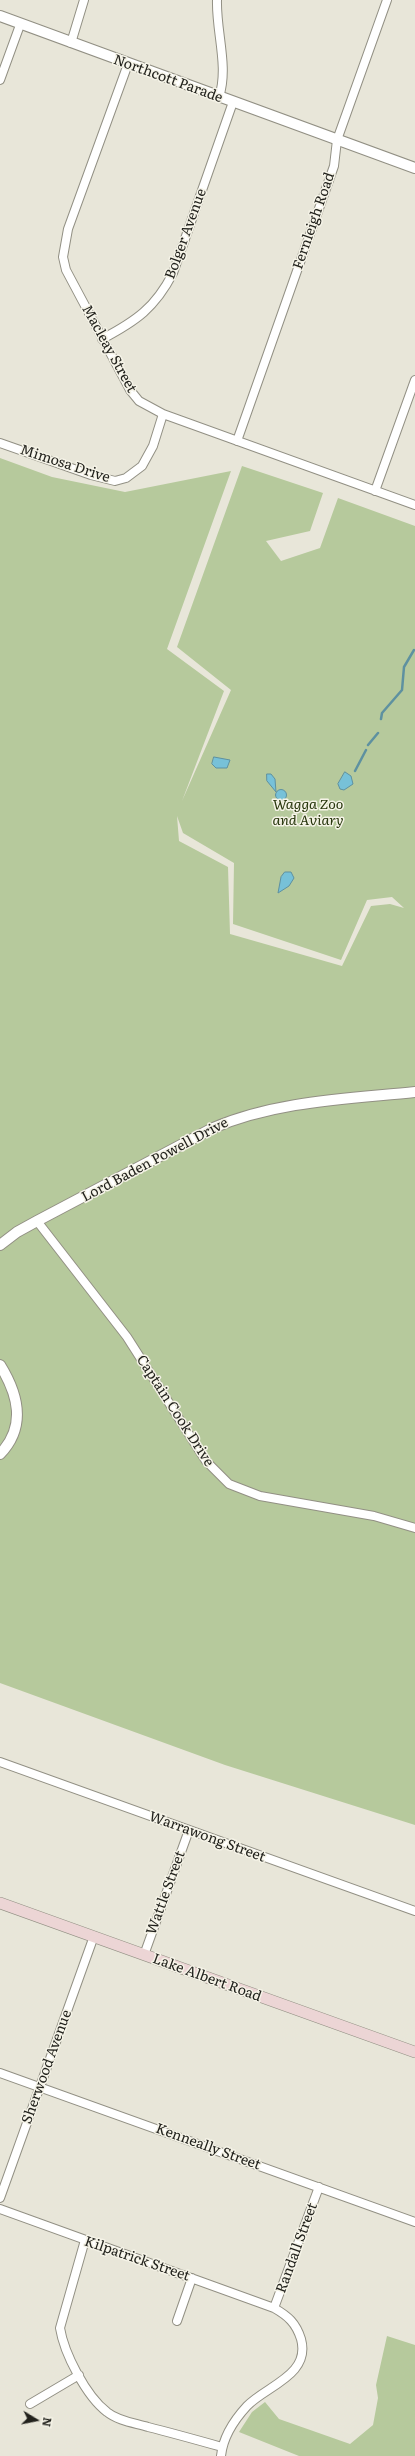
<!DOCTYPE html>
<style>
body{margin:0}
#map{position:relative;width:415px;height:2456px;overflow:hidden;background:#e8e6d9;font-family:Literata,serif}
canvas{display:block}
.north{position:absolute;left:16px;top:2400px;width:40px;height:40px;-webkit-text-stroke:3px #f5f3e7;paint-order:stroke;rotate:100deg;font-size:11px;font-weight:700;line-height:16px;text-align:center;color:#22221d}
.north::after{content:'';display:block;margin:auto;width:14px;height:18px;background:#22221d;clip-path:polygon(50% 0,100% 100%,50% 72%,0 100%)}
</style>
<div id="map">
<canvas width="415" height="2456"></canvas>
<div class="north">N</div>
</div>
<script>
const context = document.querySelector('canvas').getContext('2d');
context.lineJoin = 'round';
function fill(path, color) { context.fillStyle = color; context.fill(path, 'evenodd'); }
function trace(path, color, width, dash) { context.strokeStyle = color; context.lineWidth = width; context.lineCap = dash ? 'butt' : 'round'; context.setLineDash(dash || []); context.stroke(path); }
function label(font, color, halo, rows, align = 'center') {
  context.font = font + ' Literata,serif'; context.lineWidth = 3; context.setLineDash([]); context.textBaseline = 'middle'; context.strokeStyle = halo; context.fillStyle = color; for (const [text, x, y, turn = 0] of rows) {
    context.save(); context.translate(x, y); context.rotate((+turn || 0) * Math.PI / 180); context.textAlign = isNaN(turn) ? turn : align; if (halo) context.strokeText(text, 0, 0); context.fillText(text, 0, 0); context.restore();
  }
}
const green = new Path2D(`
 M0,458L52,477L125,492L231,471L167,649L224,691L182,801L231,690L177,647L242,466L323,493L310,531L266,541L281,561L320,548L338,498L415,526V1825L225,1765L0,1683ZM177,816L183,833L234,863L233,924L341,960L367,900L392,897L404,908L390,904L371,906L342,966L230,934L228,867L179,841Z
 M387,2336L415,2345V2456H299L239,2432L252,2412L265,2402L279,2419L350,2444L373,2425L378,2398L376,2385Z`);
const water = new Path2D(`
 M214,757L230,760L227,768H216L212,764Z
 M345,772L351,776L353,784L344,790L340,789L338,784Z
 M267,774H271L275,779L276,792L267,781Z
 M275.5 795a5.5 5.5 0 1 1 11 0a5.5 5.5 0 1 1-11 0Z
 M285,872H291L294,878L289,886L278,893L281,877Z`);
const stream = new Path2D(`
 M381,719L382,713L402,690L404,667L414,650
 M368,745L378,733
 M355,771L366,750`);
const minor = new Path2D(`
 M217,0C216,32 229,67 219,97
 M71,43L84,0
 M128,64L68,229L63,257L66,270L130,390L139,401L163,414L415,505
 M0,80L20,25
 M102,339C136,321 155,308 173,273L233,102
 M237,441L334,166L337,140L387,0
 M0,443L91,475L115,481L126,478L142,466L153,446L163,414
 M375,491L415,380
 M37,1221L127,1337L206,1461L229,1484L260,1496L374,1516L415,1528
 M0,1762L415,1911
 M144,1955L189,1830
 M0,2073L415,2222
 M0,2198L94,1936
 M0,2209L274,2308C288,2316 296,2323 301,2339C311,2375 266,2386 247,2406C235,2419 223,2437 221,2456
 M85,2240L60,2328C64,2353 86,2396 107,2412C118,2421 135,2423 148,2427C172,2433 197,2440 222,2447
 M274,2308L319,2187
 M177,2321L192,2278
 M30,2404L79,2375`);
const tertiary = new Path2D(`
 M0,16L415,168
 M0,1245L17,1232L37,1221L213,1128C276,1101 347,1099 415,1092
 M0,1365C18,1394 27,1426 0,1454`);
const secondary = new Path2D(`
 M0,1903L415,2052`);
const streetNames = [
 ["Northcott Parade",168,79,20],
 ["Fernleigh Road",314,221,-71],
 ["Bolger Avenue",186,234,-70],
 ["Macleay Street",109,349,61],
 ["Mimosa Drive",65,464,18],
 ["Lord Baden Powell Drive",155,1160,-28],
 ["Captain Cook Drive",175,1411,57],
 ["Warrawong Street",207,1837,20],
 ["Wattle Street",166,1893,-70],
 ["Lake Albert Road",207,1978,20],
 ["Sherwood Avenue",47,2067,-70],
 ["Kenneally Street",208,2147,20],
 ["Randall Street",297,2248,-70],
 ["Kilpatrick Street",137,2259,19]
];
const parkNames = [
 ["Wagga Zoo",308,805],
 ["and Aviary",308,821]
];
fill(green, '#b6c99c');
fill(water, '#77c1d8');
trace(water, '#5e91a0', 1);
trace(stream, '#5e91a0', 2.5);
trace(minor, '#929084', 10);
trace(tertiary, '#929084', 12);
trace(secondary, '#929084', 12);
trace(minor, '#fff', 8);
trace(tertiary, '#fff', 10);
trace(secondary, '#ecd5d5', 11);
label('14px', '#22221d', '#f5f3e7', streetNames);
label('italic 14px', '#28370d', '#f5f3e7', parkNames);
</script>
